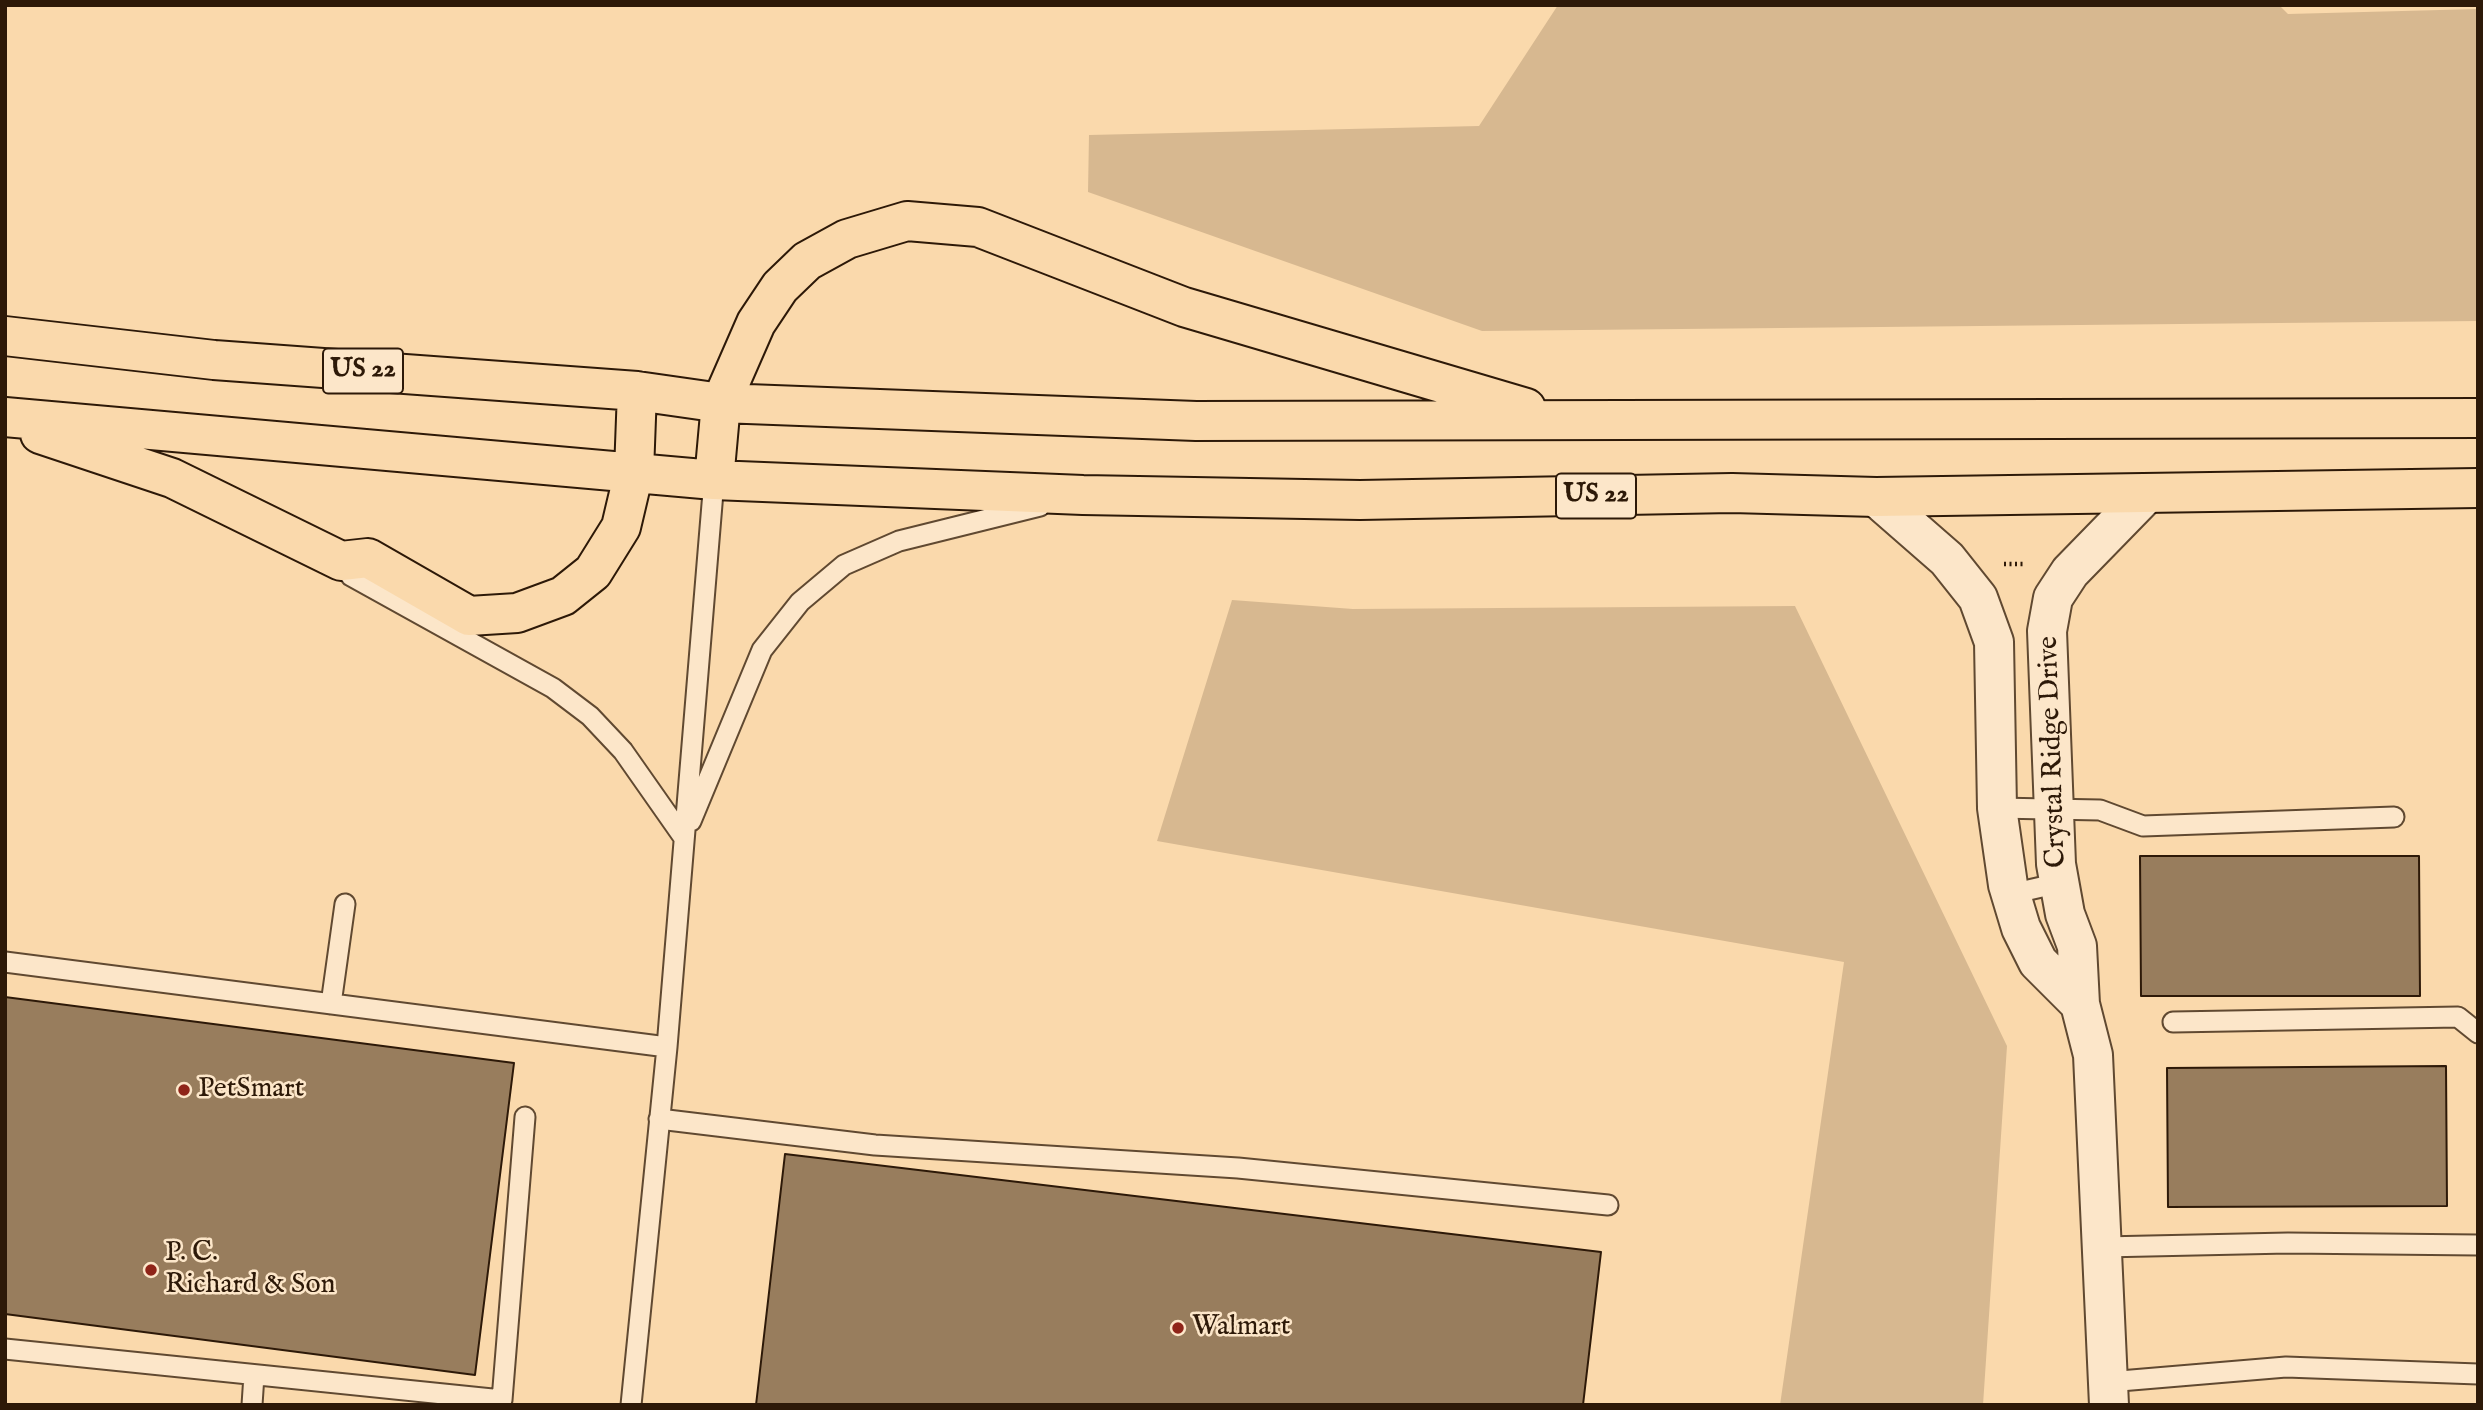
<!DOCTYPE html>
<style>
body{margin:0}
#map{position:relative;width:2483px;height:1410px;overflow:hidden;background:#fad9ac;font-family:"IM FELL English",serif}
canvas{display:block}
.frame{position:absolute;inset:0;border:7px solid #2d1908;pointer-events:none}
</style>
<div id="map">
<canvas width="2483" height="1410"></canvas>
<div class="frame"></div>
</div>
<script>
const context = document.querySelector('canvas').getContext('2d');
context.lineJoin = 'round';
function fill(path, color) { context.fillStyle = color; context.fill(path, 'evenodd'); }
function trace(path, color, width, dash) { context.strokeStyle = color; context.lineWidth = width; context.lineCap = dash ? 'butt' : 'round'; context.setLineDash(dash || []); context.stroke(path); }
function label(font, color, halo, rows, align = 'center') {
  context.font = font + ' "IM FELL English",serif'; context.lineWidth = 5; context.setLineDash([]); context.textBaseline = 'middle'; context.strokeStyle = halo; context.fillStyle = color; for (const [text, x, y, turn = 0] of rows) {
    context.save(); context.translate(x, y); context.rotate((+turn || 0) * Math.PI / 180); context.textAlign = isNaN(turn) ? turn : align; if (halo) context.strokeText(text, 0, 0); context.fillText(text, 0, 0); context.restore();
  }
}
const green = new Path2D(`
 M1558,5H2279L2288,14L2478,9V321L1482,331L1088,192L1089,135L1479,126Z
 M1232,600L1353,609L1795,606L2007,1046L1983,1405H1780L1844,962L1157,841Z`);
const building = new Path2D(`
 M2140,856H2419L2420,996H2141Z
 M5,997L514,1063L475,1375L5,1314Z
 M2446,1066L2447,1206L2168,1207L2167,1068Z
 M785,1154L1601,1252L1583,1405H756Z`);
const path = new Path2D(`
 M2004,564H2024`);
const service = new Path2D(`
 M341,561L351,576L553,688L590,716L623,751L684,838
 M1997,808L2100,810L2143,826L2394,817
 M691,821L762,650L800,602L844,565L899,541L1040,506
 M2011,894L2059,883
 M5,962L667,1047
 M331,1004L345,904
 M2173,1022L2458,1017L2478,1033
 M659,1119L875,1145L1238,1168L1608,1205
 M2103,1247L2288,1243L2478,1245
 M5,1349L502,1400L525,1117
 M2108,1382L2286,1367L2478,1374
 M252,1405L254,1375
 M631,1405L667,1047L714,480`);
const minor = new Path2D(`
 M1876,497L1947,559L1978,598L1994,642L1997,808L2008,885L2021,928L2038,962L2080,1004
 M2109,1405L2093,1055L2080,1004L2077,946L2065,914L2056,864L2047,631L2053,598L2070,572L2147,493`);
const trunk = new Path2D(`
 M5,336L214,360L637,391L721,403L1196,421L2478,418
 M5,417L714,480L1083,495L1360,500L1732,493L1876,497L2478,488
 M40,434L172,478L341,561L368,558L469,616L517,613L563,596L593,572L621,527L634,472L637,391
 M714,480L721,403L756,323L780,287L807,261L847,239L907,221L978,227L1184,307L1526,408`);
const markers = [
 [184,1090,7,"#8f2418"],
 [151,1270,7,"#8f2418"],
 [1178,1328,7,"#8f2418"]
];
const shields = [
 [363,371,80],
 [1596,496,80]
];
const shieldNames = [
 ["US 22",363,371],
 ["US 22",1596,496]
];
const streetNames = [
 ["Crystal Ridge Drive",2054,752,-92]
];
const poiNames = [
 ["PetSmart",198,1090],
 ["P. C.",165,1254],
 ["Richard & Son",165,1286],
 ["Walmart",1192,1328]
];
fill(green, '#d7b890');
fill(building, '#987d5d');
trace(building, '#2d1908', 2);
trace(service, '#604931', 23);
trace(minor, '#604931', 42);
trace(trunk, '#2d1908', 42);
trace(path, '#2d1908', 4.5, [2, 3.5]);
trace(service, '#fce6c9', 19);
trace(minor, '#fce6c9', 38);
trace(trunk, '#fad9ac', 38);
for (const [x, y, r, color] of markers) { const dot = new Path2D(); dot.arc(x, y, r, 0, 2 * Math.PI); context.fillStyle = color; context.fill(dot); trace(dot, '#fce6c9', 2.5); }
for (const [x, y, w] of shields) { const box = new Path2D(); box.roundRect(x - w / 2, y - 22.5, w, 45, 5); context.fillStyle = '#fce6c9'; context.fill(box); trace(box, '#2d1908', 2); }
label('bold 26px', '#2d1908', null, shieldNames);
label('28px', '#2d1908', '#fce6c9', streetNames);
label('28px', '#2d1908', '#fce6c9', poiNames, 'left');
</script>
